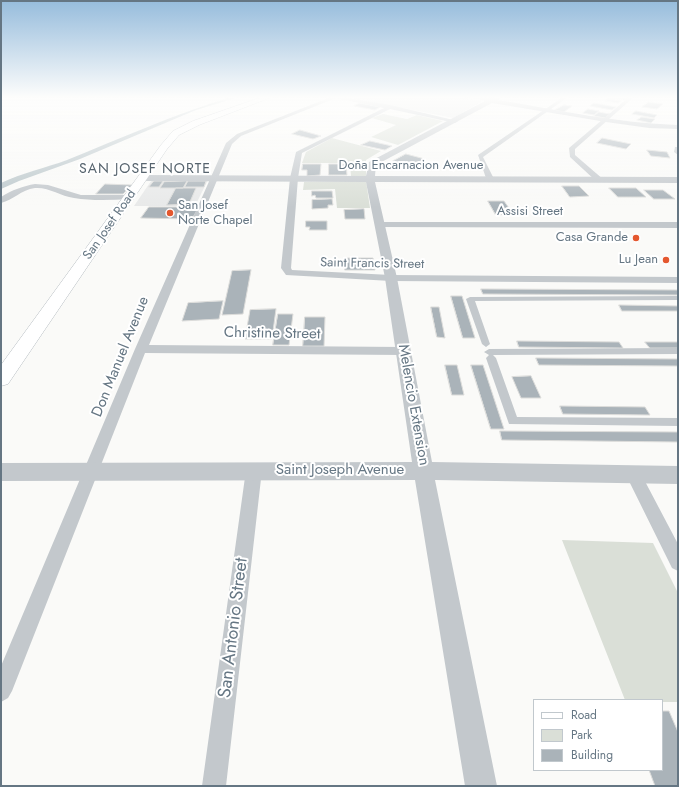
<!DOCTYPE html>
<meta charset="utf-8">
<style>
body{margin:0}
#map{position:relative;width:679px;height:787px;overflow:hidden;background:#fafaf8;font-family:Jost,sans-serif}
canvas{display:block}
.frame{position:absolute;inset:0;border:2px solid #657683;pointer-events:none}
.legend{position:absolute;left:533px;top:699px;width:130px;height:72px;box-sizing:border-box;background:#fff;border:1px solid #c1c8cd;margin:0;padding:5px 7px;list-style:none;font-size:12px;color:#657683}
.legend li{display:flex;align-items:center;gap:8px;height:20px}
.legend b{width:20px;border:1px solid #c1c8cd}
</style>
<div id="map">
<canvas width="679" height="787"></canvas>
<div class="frame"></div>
<ul class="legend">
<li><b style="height:5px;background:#fff"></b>Road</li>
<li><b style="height:11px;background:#dadfd7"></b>Park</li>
<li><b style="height:11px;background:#aab3b9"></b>Building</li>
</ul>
</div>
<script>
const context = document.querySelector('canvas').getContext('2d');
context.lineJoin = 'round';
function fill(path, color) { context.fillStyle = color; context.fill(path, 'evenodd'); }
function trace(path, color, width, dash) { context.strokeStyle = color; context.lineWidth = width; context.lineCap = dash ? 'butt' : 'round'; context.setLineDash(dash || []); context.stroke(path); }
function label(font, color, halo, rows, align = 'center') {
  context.font = font + ' Jost,sans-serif'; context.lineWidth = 4; context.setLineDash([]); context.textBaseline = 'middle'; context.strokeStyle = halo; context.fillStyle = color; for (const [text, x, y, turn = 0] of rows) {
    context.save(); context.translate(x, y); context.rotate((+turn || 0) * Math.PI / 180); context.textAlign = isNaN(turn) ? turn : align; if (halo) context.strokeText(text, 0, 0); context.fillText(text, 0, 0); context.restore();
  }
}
const built = new Path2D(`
 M347,97H462L483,101L453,118Z
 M208,180L195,206H134L151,181Z`);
const green = new Path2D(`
 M383,114L407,119L417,115L443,121L398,145L371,137L396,125L372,118Z
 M332,138L381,151L366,160V176H351L350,163H302L306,152Z
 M366,181L370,208H337L335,189L303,190L304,182Z
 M562,540L653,543L678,593V702H662V700H625Z`);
const water = new Path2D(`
 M231,97H239L196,110L80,159L19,181L1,189V183C22,173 45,168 67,160C121,138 175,114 231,97Z`);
const building = new Path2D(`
 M604,97H621L627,98L624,100Z
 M609,99L621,101L618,103L605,101Z
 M649,102L663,104L657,109L642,107Z
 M360,103L380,107L375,110L354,106Z
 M594,103L616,107L612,110L590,106Z
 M564,105L572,106L564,112L555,110Z
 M588,109L599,111L594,115L583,113Z
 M636,111L657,115L654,118L632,114Z
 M599,112L610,114L605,118L594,116Z
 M642,117L655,119L651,123L637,120Z
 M300,130L321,136L313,139L292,134Z
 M602,138L631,144L626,149L597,143Z
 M370,141L392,146L385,150L361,145Z
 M647,150L667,152L670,158L651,156Z
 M406,154L425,159L418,163H399L393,161Z
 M303,164H321L320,175L307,176V170H302Z
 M329,164H346L347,175H329Z
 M154,181H163L159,187H149Z
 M187,181L183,188H160L164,182Z
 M188,181H206L204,187H185Z
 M105,184L132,185L123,194H96Z
 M562,186H579L589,196L570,197Z
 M176,188H196L189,204L167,205Z
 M609,188H636L646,197H618Z
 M644,190H663L675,199H654Z
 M312,191H332L333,198H316L315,195L312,196Z
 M332,199L333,205H328V208L312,209V200Z
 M488,201H504L513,214L496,215Z
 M149,207H199L192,219L141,218Z
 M364,209L365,219H345L344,210Z
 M306,221H327V230H309L310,227H306Z
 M345,258H373L375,270H345Z
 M251,270L243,314L222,315L232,271Z
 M481,289L678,290V295L483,294Z
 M451,296H462L475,338H463Z
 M223,301L219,319L182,321L188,303Z
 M619,305L678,306V311H622Z
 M431,307H439L445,338L437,337Z
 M276,309L272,339H245L250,310Z
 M278,314H293L289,345H273Z
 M305,317H325L324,346H303Z
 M517,341L619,342L623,348L519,347Z
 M645,342H678V348H650Z
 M536,358L678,359V366L539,365Z
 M445,365H457L464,395H452Z
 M471,365H483L504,429H491Z
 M531,376L541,398H521L512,377Z
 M560,406L645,407L650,415L563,414Z
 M500,431L678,432V442L502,440Z
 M662,711H669L678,732V786H655L649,770H662Z`);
const pedestrian = new Path2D(`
 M678,296V300L475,301L490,344L486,347L482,344L466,299L470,297Z
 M678,348V354L493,355L496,358L517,417L678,418V426L509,424L486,358L489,355L484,352L489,349Z`);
const minor = new Path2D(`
 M331,97H343L390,105L458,121L455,123L390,109L302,153L298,178L291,268L292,270L391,275L678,277V283L391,281L286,275L281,268L290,178L296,152L384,108L336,98L241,136L232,144L149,345L403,347L407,348L409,351L407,354L403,355L145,353L12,691L8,698L1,702V666L135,349L226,143L237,134Z
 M563,97H568L483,157L494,179L487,181L478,155Z
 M629,97H634L575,149V155L604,180L597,182L570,157L569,148Z
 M35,184L48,185L81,195H130L134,197L130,199C111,200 92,201 74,198C60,196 49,187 35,188C21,190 13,200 1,203V197C12,190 23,186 35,184Z
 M381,222H678V228L378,227V223Z
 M254,463L259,465L262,470L226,786H202L246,470L249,465Z
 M634,468L639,470L678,544V571L672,568L626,475L629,470Z`);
const tertiary = new Path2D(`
 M468,97L491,98L501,97L498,100C558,110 617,123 678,125V129L649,128L606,122L492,103L376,165L375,176L678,177V183L375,182L397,278L432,462L678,466V484L435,480L497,786H465L415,480L1,481V463L412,462L385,278L366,182L144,181L139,178L144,175L366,176L369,162L485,101Z
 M675,147H678V155L674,152Z`);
const secondary = new Path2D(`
 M262,97H272L199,125L179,135L167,149L8,384L1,386V365L161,145L173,131L193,121Z`);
const markers = [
 [170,213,4,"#e4572e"],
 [636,238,4,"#e4572e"],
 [666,260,4,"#e4572e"]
];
const farStreetnames = [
 ["Doña Encarnacion Avenue",411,166],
 ["Assisi Street",530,212],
 ["San Josef Road",110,225,-55],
 ["Saint Francis Street",372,264,1]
];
const farPoinames = [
 ["San Josef",178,206,"left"],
 ["Norte Chapel",178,221,"left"],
 ["Casa Grande",628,238],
 ["Lu Jean",658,260]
];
const farQuarternames = [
 ["SAN JOSEF NORTE",145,170]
];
const streetNames = [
 ["Christine Street",272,334,1],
 ["Don Manuel Avenue",121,357,-68],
 ["Melencio Extension",413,405,80],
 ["Saint Joseph Avenue",340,470]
];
const nearStreetnames = [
 ["San Antonio Street",234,628,-83]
];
fill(built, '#e8e9e9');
fill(green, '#dadfd7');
fill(water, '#bbc7cb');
fill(building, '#aab3b9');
trace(building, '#dcdcda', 1);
trace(secondary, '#b3babf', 1);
fill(pedestrian, '#c3c8cc');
fill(minor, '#c3c8cc');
fill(tertiary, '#c3c8cc');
fill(secondary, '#fff');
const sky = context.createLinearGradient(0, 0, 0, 207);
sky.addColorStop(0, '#96bcdc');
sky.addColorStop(0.47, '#fdfdfc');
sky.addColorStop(1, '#fdfdfc00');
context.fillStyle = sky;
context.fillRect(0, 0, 679, 207);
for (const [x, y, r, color] of markers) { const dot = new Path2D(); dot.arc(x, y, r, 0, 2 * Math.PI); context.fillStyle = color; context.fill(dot); trace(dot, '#fff', 1.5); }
label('13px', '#657683', '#fff', farStreetnames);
label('13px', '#657683', '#fff', farPoinames, 'right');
context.letterSpacing = '1px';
label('14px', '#57646e', '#fff', farQuarternames);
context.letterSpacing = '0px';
label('15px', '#657683', '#fff', streetNames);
label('18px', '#657683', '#fff', nearStreetnames);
</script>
